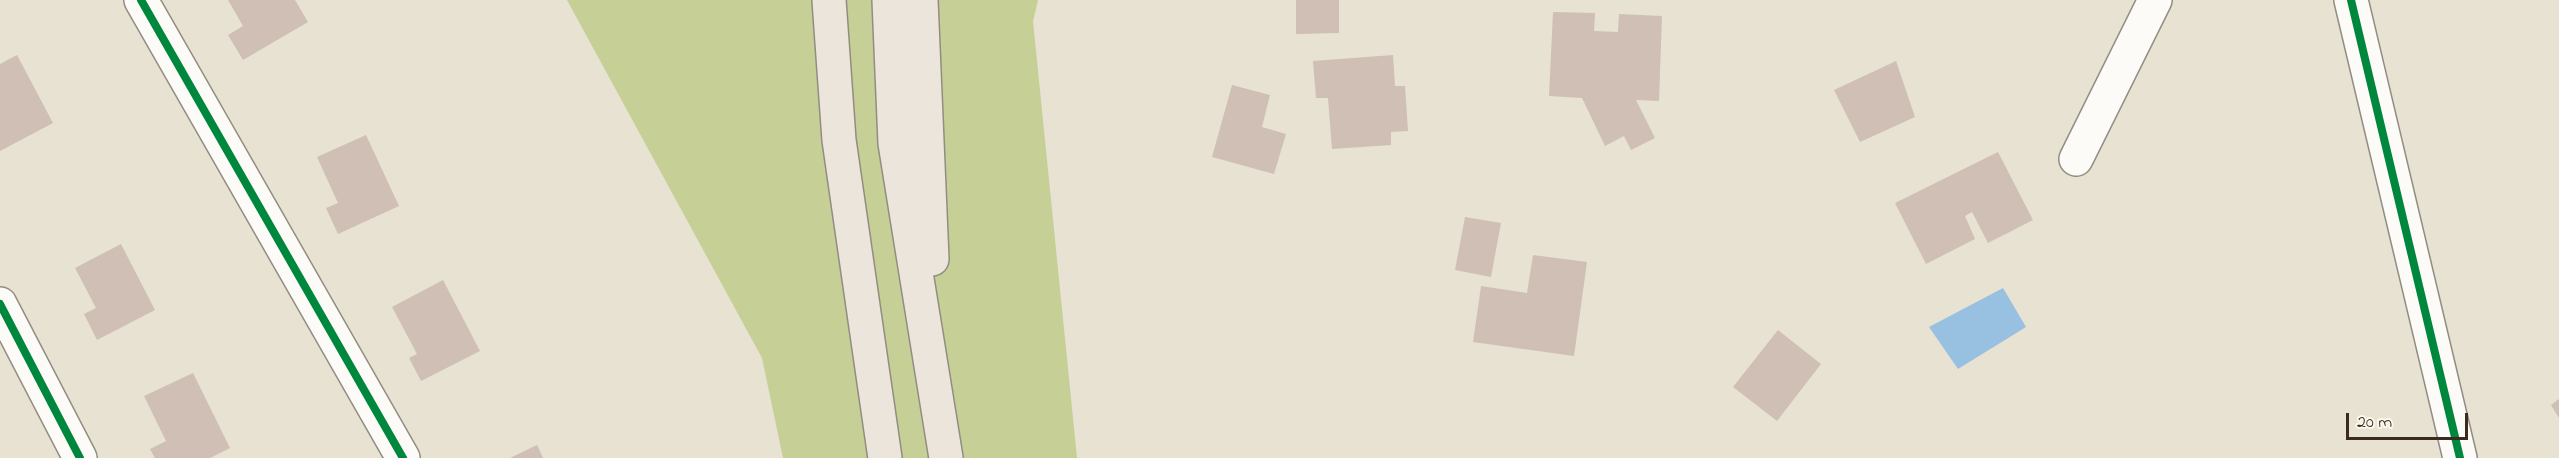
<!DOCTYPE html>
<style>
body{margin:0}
#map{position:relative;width:2559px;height:458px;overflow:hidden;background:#e8e2d2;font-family:"Indie Flower",sans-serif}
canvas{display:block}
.scale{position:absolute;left:2346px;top:413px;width:122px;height:27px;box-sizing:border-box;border:3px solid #3b2a1e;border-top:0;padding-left:8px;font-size:18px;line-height:21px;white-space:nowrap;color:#3b2a1e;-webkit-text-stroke:4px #fbf7ec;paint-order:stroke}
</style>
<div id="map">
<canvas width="2559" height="458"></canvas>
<div class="scale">20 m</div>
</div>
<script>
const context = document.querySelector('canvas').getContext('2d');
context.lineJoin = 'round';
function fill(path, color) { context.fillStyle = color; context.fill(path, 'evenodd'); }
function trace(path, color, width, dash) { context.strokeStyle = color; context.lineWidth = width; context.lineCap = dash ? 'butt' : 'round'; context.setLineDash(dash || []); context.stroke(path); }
const green = new Path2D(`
 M567,0H1038L1033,21L1077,458H783L762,358Z`);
const water = new Path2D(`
 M2003,288L2026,327L1958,369L1929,327Z`);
const building = new Path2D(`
 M228,0H295L308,22L243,60L228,35L243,26Z
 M1296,0H1339V33L1296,34Z
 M1553,12L1595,13L1594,31L1618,32L1619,14L1662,16L1659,101L1636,100L1655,138L1631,150L1624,136L1605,146L1582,98L1549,96Z
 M17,55L53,123L0,151V64Z
 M1393,55L1395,86H1405L1408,131L1391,132V145L1332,149L1328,98H1316L1313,61Z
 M1896,61L1915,117L1860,142L1834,90Z
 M1232,85L1270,95L1262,127L1286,134L1274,174L1212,157Z
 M366,135L399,206L338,234L326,208L338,203L317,157Z
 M1998,152L2033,220L1988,243L1972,212L1965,216L1975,239L1926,264L1895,203Z
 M1465,217L1501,223L1491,277L1455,270Z
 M121,244L155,310L97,340L84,314L96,308L75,268Z
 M1533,255L1587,262L1574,356L1473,342L1481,286L1527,293Z
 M443,280L480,351L421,381L409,358L417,354L392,307Z
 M1778,330L1821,364L1777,421L1733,387Z
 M193,373L230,448L210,458H155L150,449L166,441L144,396Z
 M2559,399V418L2551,405Z
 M537,445L543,458H510Z`);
const minor = new Path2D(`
 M141,0L403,458
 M2351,0L2460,458
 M2076,159L2155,0
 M0,304L80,458`);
const highway = new Path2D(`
 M829,0L839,140L885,458
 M889,0L895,143L946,458
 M921,0L932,259`);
const cycleway = new Path2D(`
 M141,0L403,458
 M2351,0L2460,458
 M0,304L80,458`);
fill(green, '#c5cf96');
fill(water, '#98c0e1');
fill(building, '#cfbfb5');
trace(minor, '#928d83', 36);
trace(highway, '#928d83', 36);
trace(minor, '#fcfbf8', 33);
trace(highway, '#ece5dc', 33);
trace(cycleway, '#00873e', 8);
</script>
